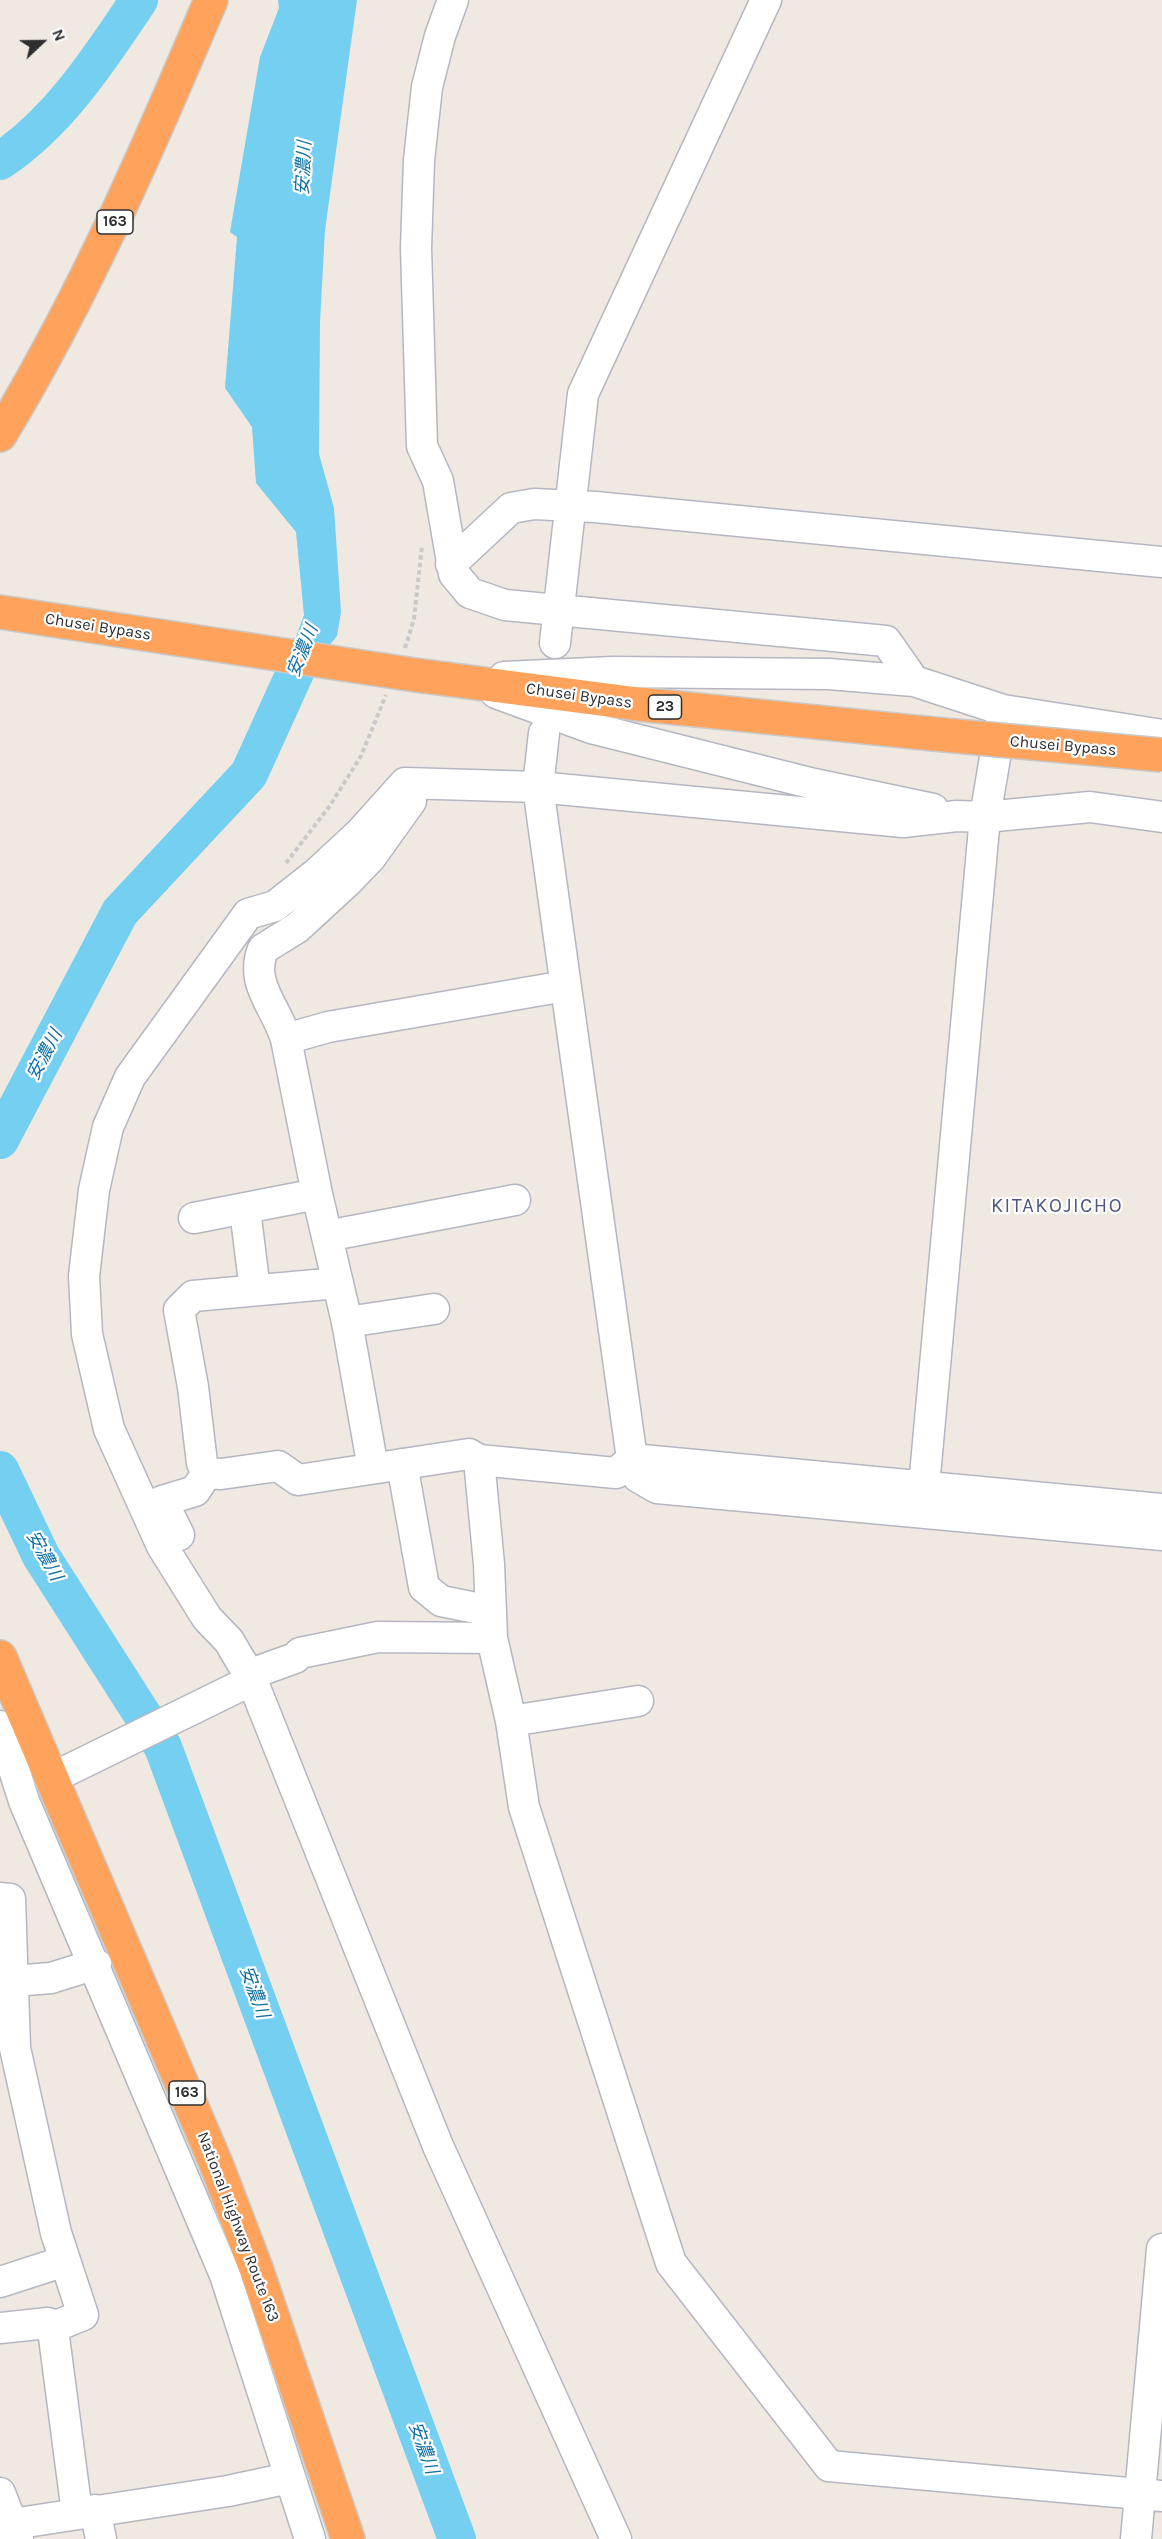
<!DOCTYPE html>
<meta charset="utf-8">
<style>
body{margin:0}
#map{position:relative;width:1162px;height:2539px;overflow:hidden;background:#efe9e1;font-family:Karla,sans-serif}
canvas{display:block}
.north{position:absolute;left:12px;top:12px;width:60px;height:60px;-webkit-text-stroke:4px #fff;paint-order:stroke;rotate:68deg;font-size:16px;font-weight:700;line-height:24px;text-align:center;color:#2e2e2e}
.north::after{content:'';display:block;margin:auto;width:21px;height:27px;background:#2e2e2e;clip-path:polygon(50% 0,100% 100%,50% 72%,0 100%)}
</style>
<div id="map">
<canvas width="1162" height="2539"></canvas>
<div class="north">N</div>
</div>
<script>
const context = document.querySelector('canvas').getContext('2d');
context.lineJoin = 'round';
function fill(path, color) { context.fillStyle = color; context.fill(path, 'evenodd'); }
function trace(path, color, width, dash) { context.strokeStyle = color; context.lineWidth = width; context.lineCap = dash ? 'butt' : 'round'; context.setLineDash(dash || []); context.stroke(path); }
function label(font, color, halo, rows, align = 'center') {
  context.font = font + ' Karla,"Noto Sans JP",sans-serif'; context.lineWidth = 4.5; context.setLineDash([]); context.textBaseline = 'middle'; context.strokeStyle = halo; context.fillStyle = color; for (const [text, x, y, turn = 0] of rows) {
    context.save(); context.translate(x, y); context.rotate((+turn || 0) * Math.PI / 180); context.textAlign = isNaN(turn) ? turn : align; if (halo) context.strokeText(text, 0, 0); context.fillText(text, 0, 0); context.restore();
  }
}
const water = new Path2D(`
 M278,0H357L325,230L320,322L319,454L334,508L341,612L337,636L265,722L304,615L296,532L256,483L252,427L225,388L237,237L230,232L260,57L279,8Z`);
const river = new Path2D(`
 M0,161C59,122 100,58 139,0
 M0,1140L120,912L249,774L303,655
 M0,1470L41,1556L163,1747L457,2539`);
const path = new Path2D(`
 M405,648L414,619L422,546
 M286,863L329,807L361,756L386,695`);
const minor = new Path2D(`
 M453,0L440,36L427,87L419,160L416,248L422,446L438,481L454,574L470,593L505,605L886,641L914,681
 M451,564L511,508L534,504L595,507L1162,562
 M555,643L583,394L766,0
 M504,677L613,672L829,674L914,681L1003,710L1162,735
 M496,693L591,728L814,784L933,809
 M544,733L538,787L632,1459L638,1477L657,1488L1162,1535
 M286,1039L328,1027L565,986
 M245,1210L255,1290
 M194,1218L317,1194
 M327,1236L515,1200
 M347,1322L434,1309
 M479,1460L489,1564L492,1638L511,1721L524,1807L671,2263L829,2466L1162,2496
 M402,1464L424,1587L441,1601L491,1611
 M373,1468L347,1322L317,1194L286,1039C276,1006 249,984 263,949L297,928L347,882L371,857L411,801
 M207,1473L202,1463L193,1387L179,1310L193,1296L338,1283
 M924,1486L985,817L1003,710
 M179,1535L162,1501L195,1491L207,1473L221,1474L278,1466L298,1480L469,1454L479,1460L616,1473L632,1459L1162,1509
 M248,1675L295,1658L300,1653L378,1637L492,1638
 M511,1721L638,1701
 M0,1726L24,1801L225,2275L310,2539
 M52,1778L252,1680
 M0,1898L10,1899L15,2048L56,2233L83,2315L56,2326L54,2337L77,2513
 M13,1981L51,1978L96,1964
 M0,2282L65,2261
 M0,2328L48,2323L56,2326
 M0,2493L18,2539
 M95,2510L101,2539
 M0,2526L228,2491L289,2478
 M616,2539L438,2146L252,1680L229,1641L207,1618L162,1546L109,1429L87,1334L84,1276L94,1190L108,1127L130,1077L248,914L275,906L317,873L360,833L405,783L538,787L903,822L957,816L985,817L1090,807L1162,817
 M1136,2539L1162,2249`);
const highway = new Path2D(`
 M0,435C84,296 148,149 211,0
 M0,612L415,675L638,704L934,734
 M0,1657L217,2166L256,2268L348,2539`);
const highwayBridge = new Path2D(`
 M934,734L1162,755`);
const shields = [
 [115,222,36],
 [665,707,33],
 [187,2093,36]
];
const shieldNames = [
 ["163",115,222],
 ["23",665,707],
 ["163",187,2093]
];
const streetNames = [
 ["Chusei Bypass",98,627,9],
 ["Chusei Bypass",579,696,8],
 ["Chusei Bypass",1063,746,5],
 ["National Highway Route 163",238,2227,69]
];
const waterNames = [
 ["安濃川",304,168,-87],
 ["安濃川",303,651,-68],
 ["安濃川",45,1055,-62],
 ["安濃川",44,1556,61],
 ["安濃川",254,1992,70],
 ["安濃川",423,2448,70]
];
const quarterNames = [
 ["KITAKOJICHO",1057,1206]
];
fill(water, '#75cff0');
trace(river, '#75cff0', 38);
trace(minor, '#b4b7c1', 33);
trace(highway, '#c9c9c9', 36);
trace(path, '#c9c9c9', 4, [4.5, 3]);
trace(minor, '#fff', 30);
trace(highway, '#ffa35c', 33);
trace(highwayBridge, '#c9c9c9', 36, []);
trace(highwayBridge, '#ffa35c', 33);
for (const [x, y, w] of shields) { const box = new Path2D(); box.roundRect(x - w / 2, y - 12, w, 24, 4.5); context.fillStyle = '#fff'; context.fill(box); trace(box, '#2e2e2e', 1.5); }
label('bold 15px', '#2e2e2e', null, shieldNames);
label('16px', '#2e2e2e', '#fff', streetNames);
label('italic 18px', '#0d6fa3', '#fff', waterNames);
context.letterSpacing = '1.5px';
label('20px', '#4d5680', '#fff', quarterNames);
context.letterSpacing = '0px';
</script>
